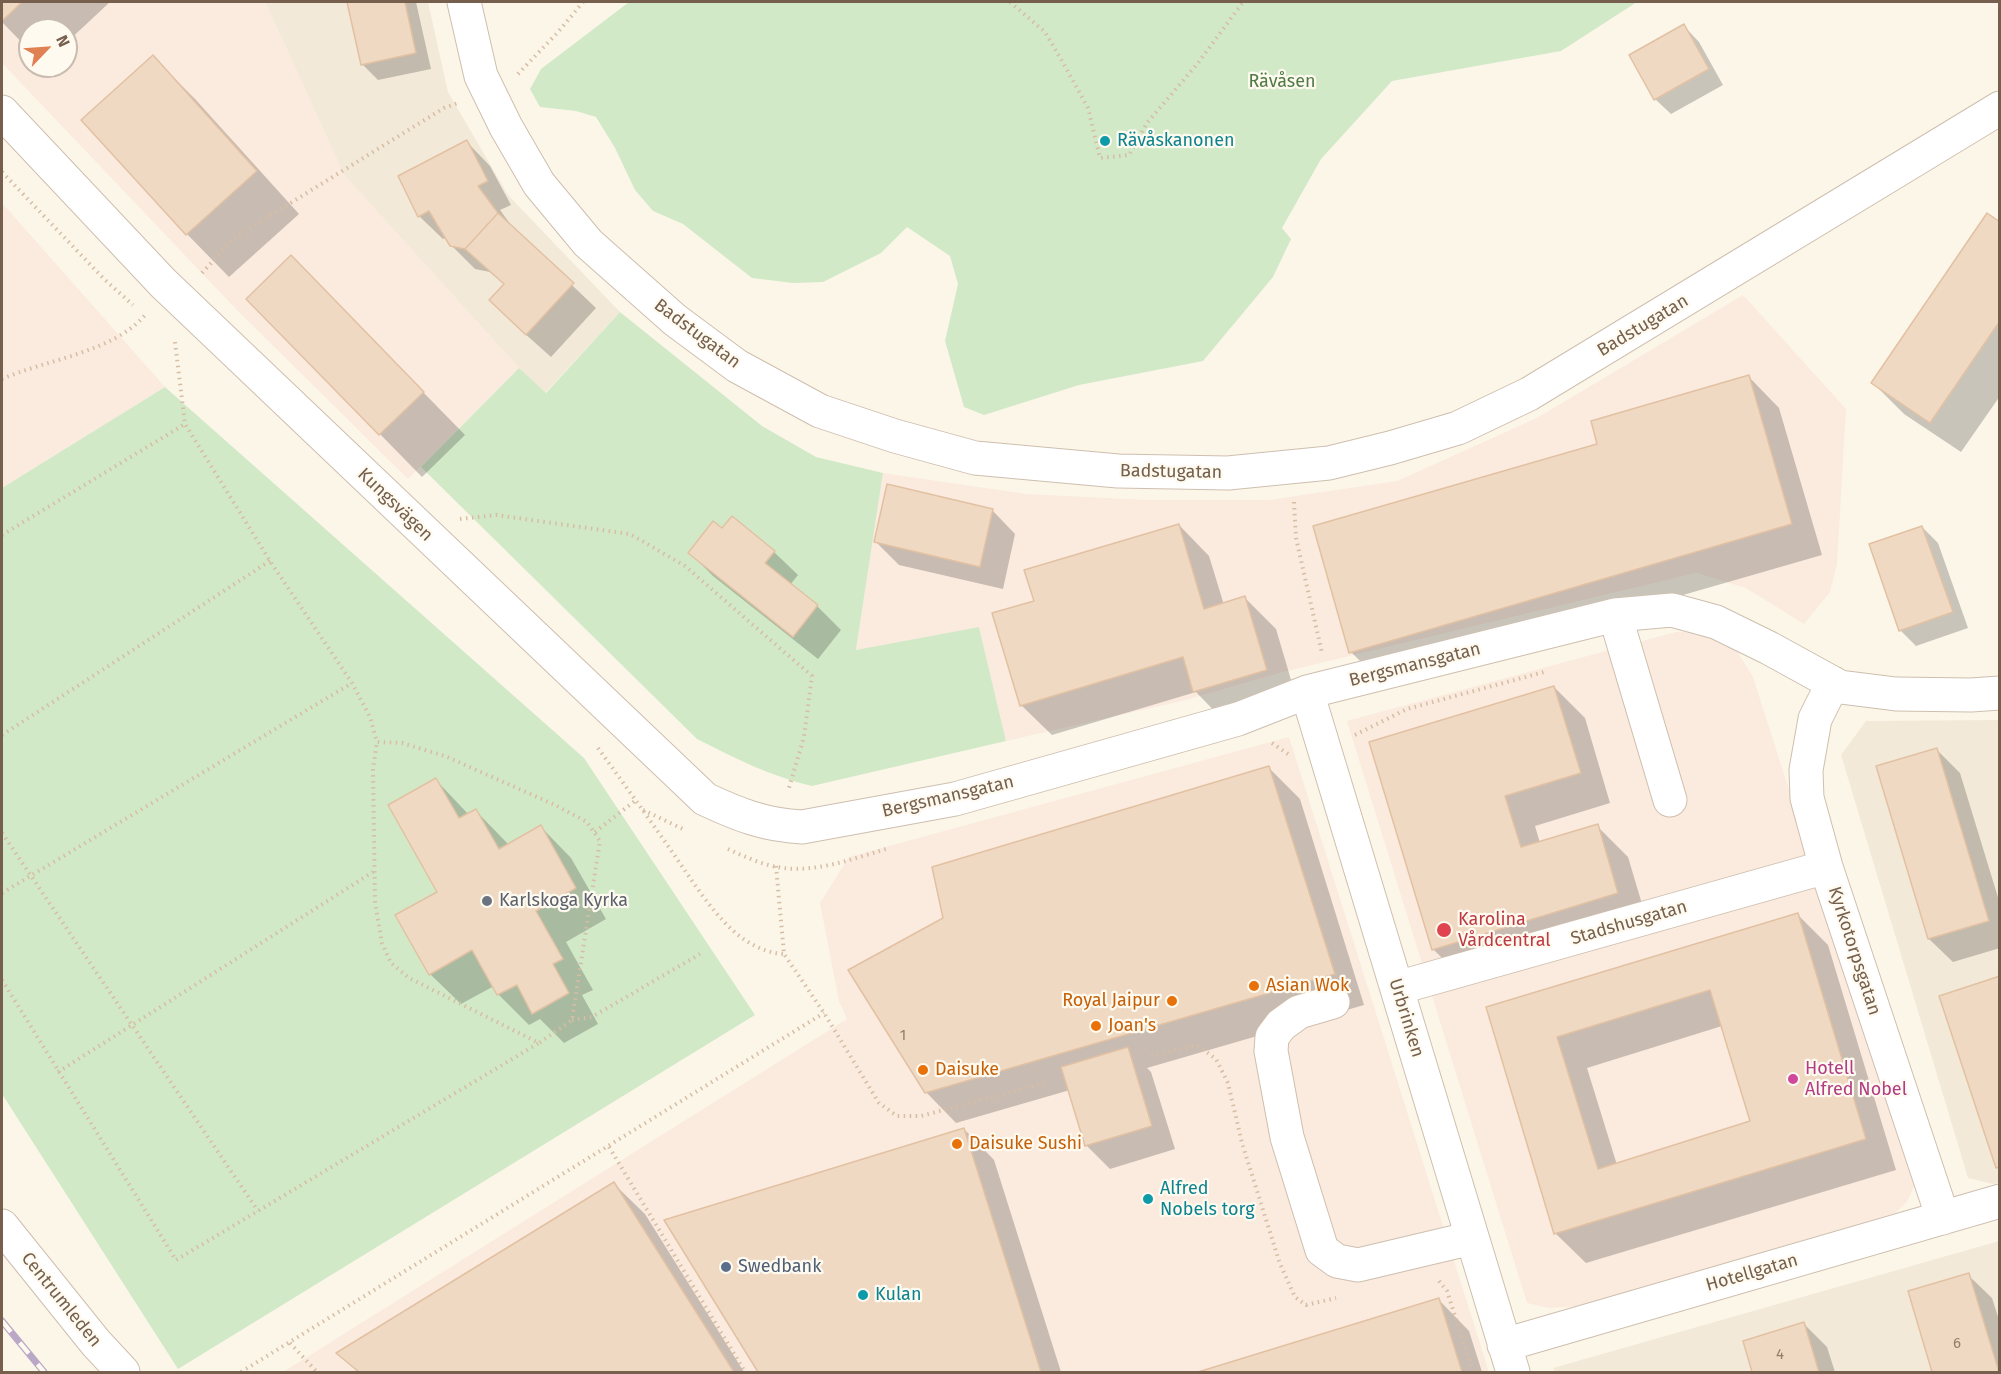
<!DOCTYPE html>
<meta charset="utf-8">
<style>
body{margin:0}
#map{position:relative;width:2001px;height:1374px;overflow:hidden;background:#fcf6e9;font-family:"Fira Sans",sans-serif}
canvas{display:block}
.frame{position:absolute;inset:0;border:3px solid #76604d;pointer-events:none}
.north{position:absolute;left:18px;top:18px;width:60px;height:60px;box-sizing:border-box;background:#fefaf0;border:2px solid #c8bcaf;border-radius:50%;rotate:65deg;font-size:16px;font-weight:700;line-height:24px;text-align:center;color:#76604d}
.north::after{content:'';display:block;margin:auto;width:21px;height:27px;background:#e08154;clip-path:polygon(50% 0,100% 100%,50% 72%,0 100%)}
</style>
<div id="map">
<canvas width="2001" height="1374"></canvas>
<div class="frame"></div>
<div class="north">N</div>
</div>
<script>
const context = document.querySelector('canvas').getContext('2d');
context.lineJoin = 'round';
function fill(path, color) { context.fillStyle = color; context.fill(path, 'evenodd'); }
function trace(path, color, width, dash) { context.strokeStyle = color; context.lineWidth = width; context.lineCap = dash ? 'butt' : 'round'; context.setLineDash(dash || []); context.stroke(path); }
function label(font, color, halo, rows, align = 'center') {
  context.font = font + ' "Fira Sans",sans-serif'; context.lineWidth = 4.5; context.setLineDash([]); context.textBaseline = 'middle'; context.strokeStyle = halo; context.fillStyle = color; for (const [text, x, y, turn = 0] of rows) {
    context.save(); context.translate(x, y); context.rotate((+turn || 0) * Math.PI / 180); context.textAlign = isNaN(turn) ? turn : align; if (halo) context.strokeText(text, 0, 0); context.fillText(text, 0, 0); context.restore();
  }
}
const residential = new Path2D(`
 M265,2H428L448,92L508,195L620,312L545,393L519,368L344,175Z
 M1999,720V1183L1993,1184L1968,1178L1841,755L1866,721Z
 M1999,1241V1372H1555L1553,1368Z`);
const commercial = new Path2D(`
 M2,2H265L344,175L519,368L408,479L236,309L2,63ZM30,30H66V66H30Z
 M2,203L165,387L2,488Z
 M1743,295L1846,409L1837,564L1830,592L1804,624L1746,588L1696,573L1283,672L1186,700L1006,741L979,627L856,651L883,473L1026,494L1146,500H1269L1397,481L1537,418Z
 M1676,632L1713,633L1732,643L1753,677L1915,1184L1907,1202L1895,1213L1580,1306L1549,1308L1527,1303L1347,721Z
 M1289,737L1489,1372H283L847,1019L839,1001L820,903L849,857Z`);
const green = new Path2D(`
 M629,2H1637L1561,51L1392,81L1321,159L1282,228L1291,239L1273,277L1203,361L1079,385L984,415L964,407L945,341L958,284L950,256L907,227L881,253L823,282L793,283L752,278L683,224L653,211L635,190L615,148L596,117L576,111L540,107L530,89L541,69Z
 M620,312L762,426L816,457L883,473L856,650L979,627L1006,741L812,786C769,776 735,758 697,739L421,467L519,368L546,393Z
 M165,387L584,758L755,1015L178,1369L2,1094V488Z`);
const shadow = new Path2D(`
 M2,2H110L66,43V30H30V51L2,22Z
 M348,2H416L431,69L378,80L362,64Z
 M1684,26L1699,42L1723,85L1671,114L1655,99Z
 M153,57L195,99L299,214L229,277L187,234Z
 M467,142L490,166L511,205L500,210L516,232L596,308L551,357L514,324L505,285L490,272L475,269L451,245L447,237L443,239L419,216Z
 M2000,224V396L1961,452L1904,414L1873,383Z
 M248,299L333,300L465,435L422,477Z
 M1749,377L1779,408L1822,555L1381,682L1351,652L1599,445Z
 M992,510L1015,534L1003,589L899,565L876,542Z
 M732,518L774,552L798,575L790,585L817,606L841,630L818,659L713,576L690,553L722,530Z
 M1179,525L1209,556L1224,605L1245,598L1276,629L1297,700L1225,722L1196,692L1052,735L1021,705L1035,602Z
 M1922,527L1938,543L1968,628L1916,646L1900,630Z
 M1554,687L1585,718L1610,803L1535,826L1540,843L1597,826L1628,857L1648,924L1464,980L1433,949Z
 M1936,749L1960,773L2000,904V948L1953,962L1929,939Z
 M1269,768L1300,799L1364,1005L1147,1068L1151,1072L1175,1149L1110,1169L1087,1146L1070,1090L956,1123L926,1092Z
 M436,780L469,815L476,811L509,845L541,827L571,858L606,919L566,942L593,990L582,995L598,1024L564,1043L540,1019L529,1025L499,995L494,986L461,1004L430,974L439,893Z
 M1797,914L1828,945L1896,1170L1586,1263L1555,1233L1488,1008ZM1722,1026L1752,1122L1617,1165L1587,1068Z
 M964,1129L994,1160L1061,1372H759L666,1221Z
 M614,1184L645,1214L744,1372H358L338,1353Z
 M1968,1275L1992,1298L2000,1323V1372H1934L1909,1293Z
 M1439,1300L1469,1331L1482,1372H1203Z
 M1804,1324L1827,1347L1835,1372H1754L1745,1342Z`);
const building = new Path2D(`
 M2,2H22L2,21Z
 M347,2H405L416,53L361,65Z
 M1684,24L1709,69L1654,100L1629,55Z
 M153,55L257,171L186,235L81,120Z
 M467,140L488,181L478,186L498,213L465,249L450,246L429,211L418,217L398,176Z
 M498,213L574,283L526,335L489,300L504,284L465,249Z
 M1987,213L2000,222V321L1930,423L1871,383Z
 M291,255L424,392L379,435L246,299Z
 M1749,375L1792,524L1349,653L1313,526L1597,444L1591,421Z
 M887,484L993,509L980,567L874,542Z
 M732,516L775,551L765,563L818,605L793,637L688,553L713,521L722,528Z
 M1179,524L1204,609L1245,596L1267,670L1193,692L1183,657L1020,706L992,613L1034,601L1024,570Z
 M1922,526L1953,612L1899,631L1869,544Z
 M1554,686L1581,773L1505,796L1521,847L1598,824L1618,893L1432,950L1369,742Z
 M1937,748L1989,921L1928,939L1876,766Z
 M1269,766L1335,974L925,1093L848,970L943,918L932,867Z
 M436,778L459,818L476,809L499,849L541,825L576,888L536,911L563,959L553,964L569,993L532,1014L517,985L497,995L472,950L429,975L395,915L437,892L388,805Z
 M1798,913L1866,1139L1554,1234L1486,1007ZM1710,990L1750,1121L1598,1169L1557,1037Z
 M2000,976V1167L1996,1168L1939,996Z
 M1128,1047L1152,1126L1085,1146L1061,1067Z
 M964,1128L1041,1372H758L664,1220Z
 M614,1182L734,1372H359L336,1353Z
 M1969,1273L1999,1372H1932L1908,1291Z
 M1439,1298L1462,1372H1198Z
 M1804,1322L1819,1372H1752L1743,1341Z`);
const path = new Path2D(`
 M1010,2L1045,32L1066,68L1088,108L1100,158L1129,155L1147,123L1198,63L1243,2
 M518,74L559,31L583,2
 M2,172L103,278L133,305
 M202,273L234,238L444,108L458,103
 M175,342L185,424L270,561L352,683L370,717L377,742L402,743L445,756L555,805L587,822L600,841L572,1020L539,1043L409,978L391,963L382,943L375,903L373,769L377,742
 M2,379C45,360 114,352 145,315
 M1294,502L1296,538L1322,653
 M460,519L496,515L630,534L685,566L812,676L804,737L788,791
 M2,535L185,424
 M2,735L270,561
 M1355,735L1407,709L1544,672
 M1272,743L1288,754
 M598,748C624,784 650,820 675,856C693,882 717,920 742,938C755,947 768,953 784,954
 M643,810L683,829
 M595,832L636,800
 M2,833L258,1211
 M728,849C743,856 761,864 777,867C813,874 852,859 886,849
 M776,866L784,954L824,1013L879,1103L897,1116H921L1048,1082
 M2,893L352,683
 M2,980L176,1260L539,1043
 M572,1020L592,1017L700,954
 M1151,1056L1197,1045L1216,1059L1228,1083L1242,1143L1280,1264L1295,1297L1306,1305L1336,1298
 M58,1072L373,872
 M609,1147L745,1372
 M1439,1281L1447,1291L1473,1372
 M290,1343L317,1372
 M241,1372L824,1013`);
const minor = new Path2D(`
 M464,2L481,76L506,127L539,184L588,243L675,320L737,366L820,411L895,436L975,458L1118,471L1228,473L1329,463L1390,448L1458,428L1529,394L2000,108
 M2,112L163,283L705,799C739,815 765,825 802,827L955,799L1238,719L1307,692L1615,615L1672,610L1716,622L1769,648L1840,687L1896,694L1971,695L2000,693
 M1615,615L1670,800
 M1833,683L1815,719L1806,770L1807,798L1826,867L1943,1218
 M1307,692L1513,1372
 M1397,988L1826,867
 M1333,1002L1299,1012L1281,1025L1272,1037L1271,1051L1287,1137L1322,1250L1337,1261L1358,1265L1472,1238
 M2,1226L96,1343L123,1372
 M1504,1345L2000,1201`);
const rail = new Path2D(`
 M2,1321L44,1372`);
const markers = [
 [1105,141,6,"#0f9aa8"],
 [487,901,6,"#6b7280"],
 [1444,930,8,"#e0444e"],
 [1254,986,6,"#e8710a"],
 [1172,1001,6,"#e8710a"],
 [1096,1026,6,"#e8710a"],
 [923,1070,6,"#e8710a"],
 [1793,1079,6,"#d1479c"],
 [957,1144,6,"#e8710a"],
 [1148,1199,6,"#0f9aa8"],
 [726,1267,6,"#5c6f8a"],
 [863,1295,6,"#0f9aa8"]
];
const numberNames = [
 ["1",903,1036],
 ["6",1957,1344],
 ["4",1780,1355]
];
const parkNames = [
 ["Rävåsen",1282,82]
];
const cultureNames = [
 ["Rävåskanonen",1117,141],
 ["Alfred",1160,1189],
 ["Nobels torg",1160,1210],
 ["Kulan",875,1295]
];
const streetNames = [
 ["Badstugatan",1643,326,-31],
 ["Badstugatan",697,334,37],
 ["Badstugatan",1171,472,1],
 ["Kungsvägen",395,505,44],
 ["Bergsmansgatan",1415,665,-14],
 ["Bergsmansgatan",948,797,-13],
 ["Stadshusgatan",1629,923,-16],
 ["Kyrkotorpsgatan",1854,951,72],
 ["Urbrinken",1406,1018,73],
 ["Hotellgatan",1752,1273,-16],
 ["Centrumleden",61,1300,51]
];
const worshipNames = [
 ["Karlskoga Kyrka",499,901]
];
const healthNames = [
 ["Karolina",1458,920],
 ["Vårdcentral",1458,941]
];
const foodNames = [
 ["Asian Wok",1266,986],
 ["Royal Jaipur",1160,1001,"right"],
 ["Joan's",1108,1026],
 ["Daisuke",935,1070],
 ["Daisuke Sushi",969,1144]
];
const hotelNames = [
 ["Hotell",1805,1069],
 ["Alfred Nobel",1805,1090]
];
const serviceNames = [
 ["Swedbank",738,1267]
];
fill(residential, '#f3e9d8');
fill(commercial, '#fbeade');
fill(green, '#d2e9c8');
fill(shadow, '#0003');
fill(building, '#f0d9c2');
trace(building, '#e2c1a3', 1.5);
trace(minor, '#cebfaf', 35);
trace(path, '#d6bda4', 4, [1.5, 4.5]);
trace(minor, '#fff', 33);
trace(rail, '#bba7c6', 7);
trace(rail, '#fefaf0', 4.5, [14]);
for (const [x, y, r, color] of markers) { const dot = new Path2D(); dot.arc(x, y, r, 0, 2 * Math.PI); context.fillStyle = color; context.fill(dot); trace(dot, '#fefaf0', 2); }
label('15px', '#947e6a', null, numberNames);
label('18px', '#507b45', '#fefaf0', parkNames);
label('18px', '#0d838f', '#fefaf0', cultureNames, 'left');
label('18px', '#76604d', '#fefaf0', streetNames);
label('18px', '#5b616d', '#fefaf0', worshipNames, 'left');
label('18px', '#be3a42', '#fefaf0', healthNames, 'left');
label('18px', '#c56008', '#fefaf0', foodNames, 'left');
label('18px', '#b23c85', '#fefaf0', hotelNames, 'left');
label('18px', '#4e5e75', '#fefaf0', serviceNames, 'left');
</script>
